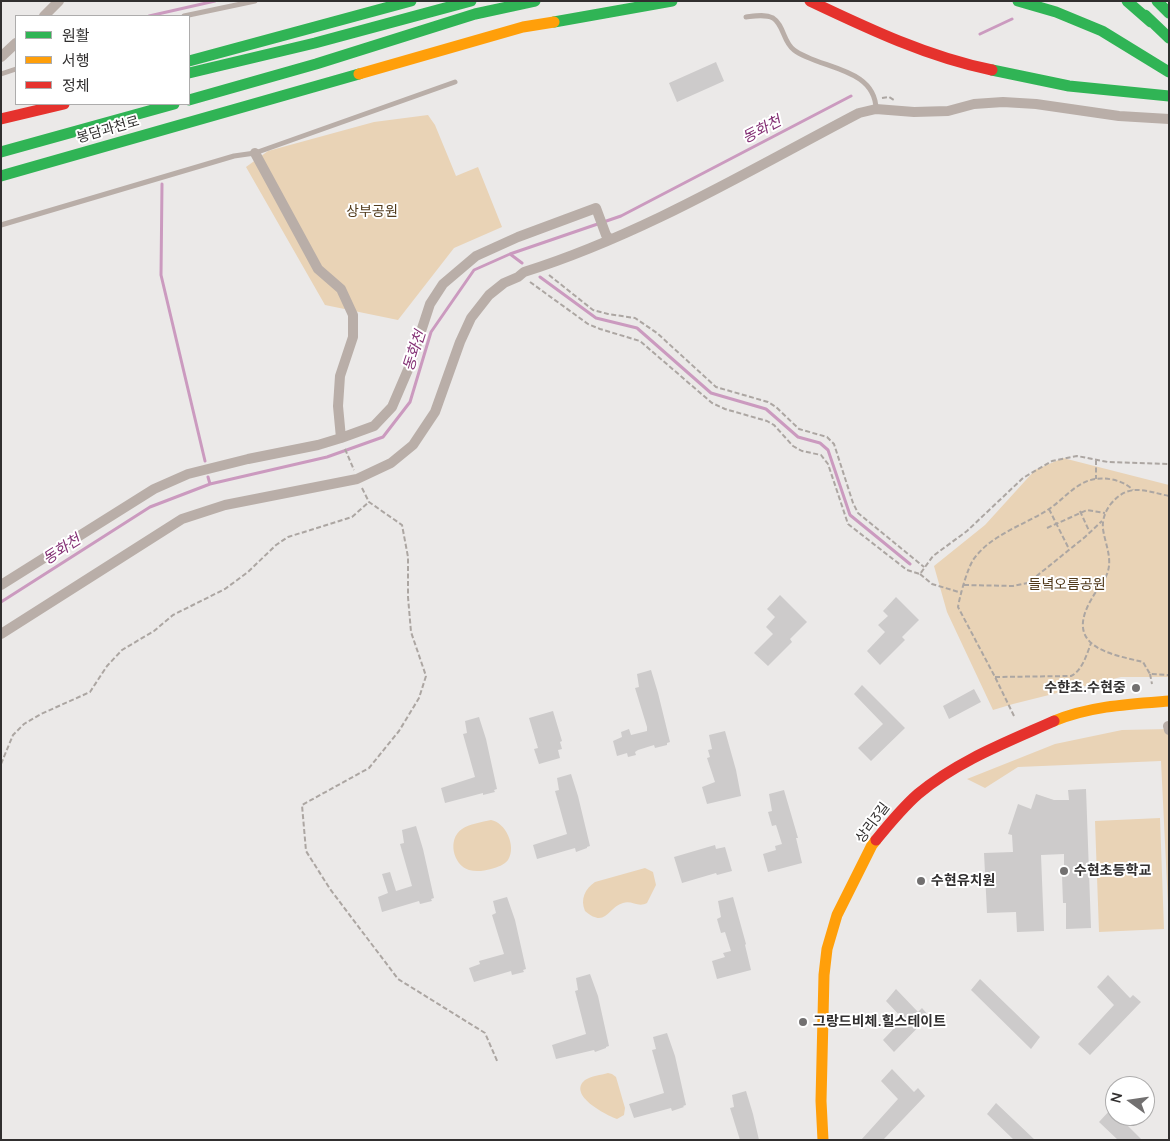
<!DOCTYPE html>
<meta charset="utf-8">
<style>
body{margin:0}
#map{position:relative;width:1170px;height:1141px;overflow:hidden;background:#ebe9e8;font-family:Manrope,"Noto Sans KR",sans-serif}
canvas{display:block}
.frame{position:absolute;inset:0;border:2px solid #312f2f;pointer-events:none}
.legend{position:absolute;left:15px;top:15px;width:175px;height:90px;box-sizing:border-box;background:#fff;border:1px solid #adacac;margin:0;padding:6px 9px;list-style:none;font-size:15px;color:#312f2f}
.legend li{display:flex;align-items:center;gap:10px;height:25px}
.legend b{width:25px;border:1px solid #adacac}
.north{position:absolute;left:1105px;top:1076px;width:50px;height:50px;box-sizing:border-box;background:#fff;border:1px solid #adacac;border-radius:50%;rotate:284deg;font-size:14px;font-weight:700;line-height:20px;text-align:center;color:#312f2f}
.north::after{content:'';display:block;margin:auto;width:18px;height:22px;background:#727070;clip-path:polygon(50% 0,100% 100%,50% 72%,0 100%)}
</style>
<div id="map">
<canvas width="1170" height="1141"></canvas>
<div class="frame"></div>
<ul class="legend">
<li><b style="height:6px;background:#30b455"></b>원활</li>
<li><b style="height:6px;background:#ff9f0a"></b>서행</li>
<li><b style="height:6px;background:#e5322d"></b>정체</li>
</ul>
<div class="north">N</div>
</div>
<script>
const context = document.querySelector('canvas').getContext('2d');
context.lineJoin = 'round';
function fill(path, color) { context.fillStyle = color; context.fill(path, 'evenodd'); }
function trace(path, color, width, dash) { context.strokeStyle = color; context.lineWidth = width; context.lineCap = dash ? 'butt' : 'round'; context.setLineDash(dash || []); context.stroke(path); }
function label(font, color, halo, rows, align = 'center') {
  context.font = font + ' Manrope,"Noto Sans KR",sans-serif'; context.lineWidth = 4; context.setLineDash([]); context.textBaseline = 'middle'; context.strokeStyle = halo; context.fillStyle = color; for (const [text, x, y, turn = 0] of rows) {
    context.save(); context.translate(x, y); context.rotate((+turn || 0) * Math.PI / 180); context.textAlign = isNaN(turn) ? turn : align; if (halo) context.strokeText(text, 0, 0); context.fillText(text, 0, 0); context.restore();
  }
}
const green = new Path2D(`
 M428,115L435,125L456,176L478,167L502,227L454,248L398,320L325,305L246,167L268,151L374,122Z
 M1063,458L1169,485V677H1121L1013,704L993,710L947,612L934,566L985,525L1035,470Z
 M1169,729V925L1161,761L1018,767L985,788L967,779L1055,744L1122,730Z
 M1160,818L1164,929L1099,932L1095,821Z
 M491,820C505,822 517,846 508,860C504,865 498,867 491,869C484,871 476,872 469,870C453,865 447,839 462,829C469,824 482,822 491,820Z
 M645,868L653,872L656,885L647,903C638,908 632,900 623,903C608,907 606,929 585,911C580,899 585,889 595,882Z
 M608,1073L612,1074L616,1077L625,1108L624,1115L617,1119C606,1115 567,1095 585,1080C591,1076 601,1075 608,1073Z`);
const stream = new Path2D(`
 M149,16L215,1
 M980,34L1012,19
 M162,184L161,275L205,461
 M510,254L522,263
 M540,277L596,318L637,328L711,393L766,409L798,437L820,443L828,450L850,515L910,564
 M208,477L210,484
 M1,602L150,507L210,484L327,457L383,437L410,402L431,332L474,270L510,254L621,216L851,96`);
const building = new Path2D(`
 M716,62L724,81L677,102L669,83Z
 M780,595L807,622L790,639L792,642L768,666L754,653L773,634L766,627L775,617L767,609Z
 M896,597L919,620L902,637L905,640L880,665L867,651L885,632L878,625L888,616L883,611Z
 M651,670L658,693L670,742L667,743V745L655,748L654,745L638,750L635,752L636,755L628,757L627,753L617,756L613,741L622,737L621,732L629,729L631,735L647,731V727L635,688L639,687L637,674Z
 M862,685L905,728L871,761L858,748L883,724L854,694Z
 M974,689L981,702L949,719L943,706Z
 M553,711L562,741L560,742L562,749L558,750L560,758L539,764L534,749L538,748L529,718Z
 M479,717L486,739L497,789L494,790L495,792L483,795V793L445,803L441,788L475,777L463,734L467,733L465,721Z
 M725,731L736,770L741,796L707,804L702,787L715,782L707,758L710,757L708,750L712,749L709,735Z
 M571,774L578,796L590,846L587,847V848L576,852L575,848L537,859L533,845L567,834L555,791L559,790L557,778Z
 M1086,789L1091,928L1066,929V903H1063L1062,875H1064V854L1041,855L1044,931L1017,932L1016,912L987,913L984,853L1013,852L1012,835L1008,834L1018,804L1031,809L1036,794L1054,800H1069L1068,790Z
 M784,790L798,838H796L802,863L768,872L763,854L776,850L775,846L782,844L776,825L772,826L768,812L772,811L769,794Z
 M416,826L423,849L434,898L431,899L432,901L420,904L419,901L382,912L378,897L388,893L382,874L390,872L396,891L412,886L400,844L404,843L402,830Z
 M715,845L716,849L725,847L732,871L717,875L716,873L682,883L674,857Z
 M507,897L515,920L526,969L523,970L524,972L512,975L511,971L474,982L469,968L480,964L479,961L504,954L492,915L496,913L493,901Z
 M733,897L746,944L745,945L751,970L717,979L712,961L725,957L723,953L731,951L725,932L721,933L717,919L721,917L718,901Z
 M590,974L598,996L609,1046L606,1047V1048L595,1052L594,1050L556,1059L552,1045L586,1034L575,991L578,990L576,978Z
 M1108,975L1130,998L1133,995L1141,1002L1090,1055L1078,1044L1114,1005L1097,987Z
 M980,979L1040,1037L1031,1049L971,990Z
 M896,989L918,1012L922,1008L929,1016L894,1052L883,1040L903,1019L886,1001Z
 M667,1033L675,1056L686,1105L683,1106L684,1107L672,1111L671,1108L634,1118L629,1104L664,1093L652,1050L656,1049L653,1037Z
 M892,1069L914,1092L918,1088L925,1096L883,1140H861L898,1099L881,1081Z
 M746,1091L753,1114L759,1140H740L730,1108L734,1107L732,1095Z
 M996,1103L1035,1140H1014L987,1114Z
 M1111,1109L1115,1113V1116H1118L1142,1140H1118L1099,1122Z`);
const path = new Path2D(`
 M882,98L889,97L894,100
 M549,275L593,310L608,314L635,318L657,333L716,387L768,402L776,407L799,429L827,437L834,444L853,503L858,513L924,567
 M530,282L588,324L600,329L640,341L712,403L725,409L767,421L774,425L793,446L802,451L821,455L828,464L848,524L907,570L920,574L933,556L967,531L1023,478L1052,461L1077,456L1108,462L1169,464
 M345,449L354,470
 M1096,460V479
 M362,488L369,502L402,525L408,557V597L411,632L426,676L419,698L399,731L369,768L302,805L306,851L330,889L398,979L485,1033L498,1063
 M1169,496C1145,491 1128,482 1110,505C1105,512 1102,520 1103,529C1105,543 1112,557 1108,571C1105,582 1096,590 1091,600C1064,647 1110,654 1143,662L1150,674L1169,675
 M1049,509L1069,549
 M1080,511L1090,533
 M1047,528L1087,510L1105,513
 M920,574L932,584L962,593
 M964,585L1013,586L1028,583L1085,537L1102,521
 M1150,674L1152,684
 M995,677L1071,676C1082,671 1087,654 1091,643
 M1014,716L995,677L958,607C960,595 967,570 973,560C991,534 1025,525 1049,509C1061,501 1071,489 1083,483C1098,475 1121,478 1133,490
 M1,764L13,735L24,724L41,714L90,692L107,666L122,650L154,631L173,615L225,589L248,572L276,545L288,537L352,517L369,502`);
const lane = new Path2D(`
 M184,16L255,1
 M746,17C755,16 765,14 773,18C784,25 783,42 794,50C819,69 875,67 876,109
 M1,74L16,69
 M1,225L234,156L255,153L455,82`);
const street = new Path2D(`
 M44,16L59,1
 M1,57L16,43
 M341,438L374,426L392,407L410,365L430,304L443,284L476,256L518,237L596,208L606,235L610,239
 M1,585L154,489L188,474L248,459L318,445L341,438L338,406L340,376L353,337V315L341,289L318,269L255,153
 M1,634L182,519L225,505L357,479L391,463L413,445L435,412L460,342L471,318L489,295L504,283L518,277L524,272C642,235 750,170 859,113L876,109L914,112L948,111L974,104L1003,102L1036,104L1119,116L1169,119
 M1168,726L1169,730`);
const fast = new Path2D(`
 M1018,1L1056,12L1102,31L1169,72
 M1127,1L1151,22
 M1157,1L1169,13
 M1145,15L1169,38
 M554,22L672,1
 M189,61L411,1
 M992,70L1069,86L1169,96
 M189,73L315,43L471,1
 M189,100L316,64L475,14L535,1
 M1,152L174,104
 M1,176L359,74`);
const slow = new Path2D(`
 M359,74L523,27L554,22
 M1054,721C1090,706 1130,704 1169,701
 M823,1140L821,1101L824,975L827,949L837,915L872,845L876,840`);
const jam = new Path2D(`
 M810,1C869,29 928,57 992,70
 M1,119L64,104
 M876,840C889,824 902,808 918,794C957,761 1007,742 1054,721`);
const markers = [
 [1136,688,5,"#727070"],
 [1064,871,5,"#727070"],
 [921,881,5,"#727070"],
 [803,1022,5,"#727070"]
];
const streetNames = [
 ["봉담과천로",108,130,-16],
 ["상리3길",873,823,-53]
];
const parkNames = [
 ["상부공원",372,212],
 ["들녘오름공원",1067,585]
];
const poiNames = [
 ["수햔초.수현중",1126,688,"right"],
 ["수현초등학교",1074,871],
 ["수현유치원",931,881],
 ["그랑드비체.힐스테이트",813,1022]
];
const waterNames = [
 ["동화천",762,130,-27],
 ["동화천",415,351,-72],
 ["동화천",62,550,-33]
];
fill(green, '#e9d3b6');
trace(stream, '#cb9abf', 3);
fill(building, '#cdcbcb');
trace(path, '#aca6a2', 2, [5, 2.5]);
trace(lane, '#b9aea8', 5);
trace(street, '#b9aea8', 10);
trace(fast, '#30b455', 11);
trace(slow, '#ff9f0a', 11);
trace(jam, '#e5322d', 11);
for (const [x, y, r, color] of markers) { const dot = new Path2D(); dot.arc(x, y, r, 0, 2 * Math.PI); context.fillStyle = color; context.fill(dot); trace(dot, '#fff', 2); }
label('14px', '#312f2f', '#fff', streetNames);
label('14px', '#513a1b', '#fff', parkNames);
label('bold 14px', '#312f2f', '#fff', poiNames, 'left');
label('italic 15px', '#843175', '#fff', waterNames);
</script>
